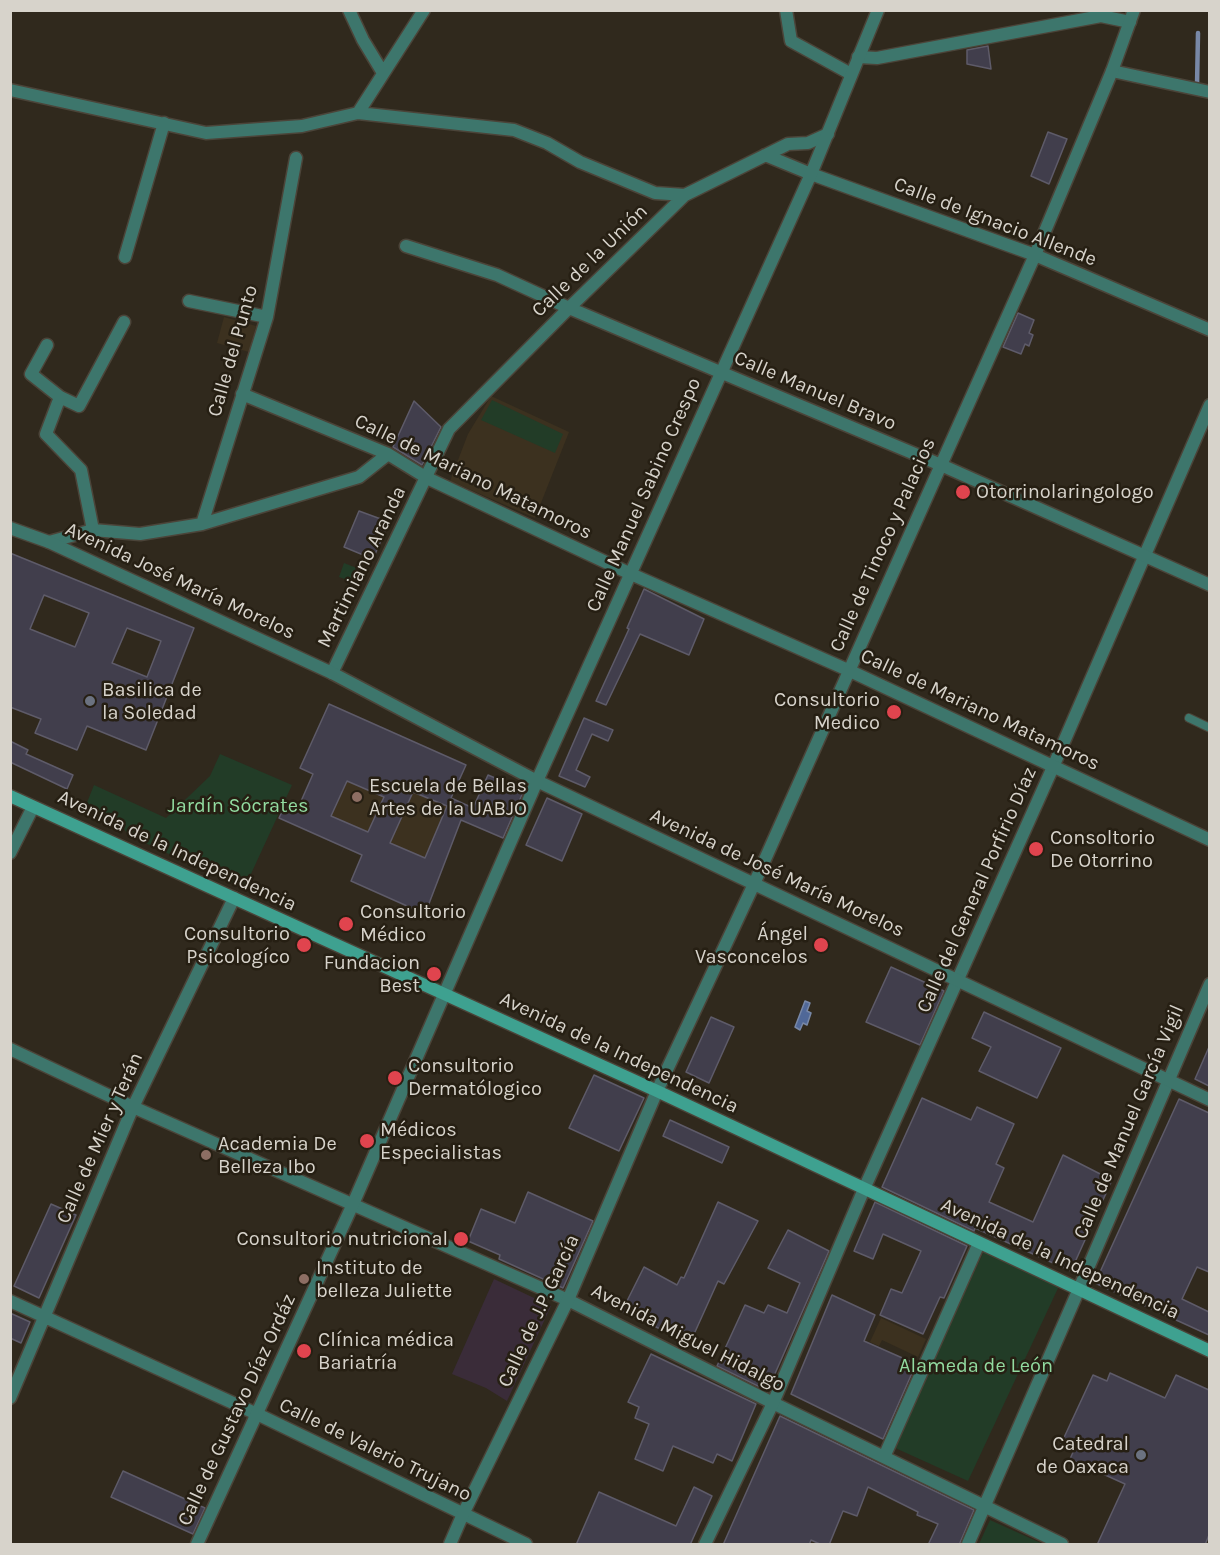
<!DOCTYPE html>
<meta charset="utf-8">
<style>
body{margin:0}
#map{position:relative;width:1220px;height:1555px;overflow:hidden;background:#30291d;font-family:Karla,sans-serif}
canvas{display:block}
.frame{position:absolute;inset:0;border:12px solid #d7d3cb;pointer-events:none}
</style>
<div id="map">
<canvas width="1220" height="1555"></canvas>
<div class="frame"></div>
</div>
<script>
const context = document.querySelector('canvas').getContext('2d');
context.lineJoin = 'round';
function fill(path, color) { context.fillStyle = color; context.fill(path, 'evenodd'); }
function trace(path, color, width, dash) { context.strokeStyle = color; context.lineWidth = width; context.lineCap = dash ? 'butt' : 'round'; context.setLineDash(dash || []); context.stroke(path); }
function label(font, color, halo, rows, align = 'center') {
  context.font = font + ' Karla,sans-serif'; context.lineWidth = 5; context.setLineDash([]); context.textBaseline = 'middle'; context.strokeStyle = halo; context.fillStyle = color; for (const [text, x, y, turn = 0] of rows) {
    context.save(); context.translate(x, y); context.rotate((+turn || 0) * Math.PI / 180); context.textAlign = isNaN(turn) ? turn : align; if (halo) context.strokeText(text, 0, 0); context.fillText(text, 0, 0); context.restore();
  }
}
const commercial = new Path2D(`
 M494,1279L551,1306L507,1401L486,1388L452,1374Z`);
const built = new Path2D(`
 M224,317L256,326L249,352L217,343Z
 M491,396L569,432L535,518L450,481L468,434Z
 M314,738L415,742L466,765L451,798L467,805L425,914L351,881L362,855L279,818L286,803L298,808L313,775L300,768Z
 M881,1318L926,1339L918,1357L882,1340L879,1346L870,1342Z`);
const green = new Path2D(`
 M492,400L563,434L555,453L481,420Z
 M344,563L367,572L361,585L339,577Z
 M220,754L292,785L244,889L211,873L214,865L201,859L197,867L128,835L119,821L86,805L94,785L166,818L210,776Z
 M984,1251L1059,1286L968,1481L893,1447Z
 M990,1520L1043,1544H979Z`);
const water = new Path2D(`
 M805,1001L810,1003L807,1011L811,1013L807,1025L803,1023L800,1030L795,1027Z`);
const stream = new Path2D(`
 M1197,86L1198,33`);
const building = new Path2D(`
 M988,46L991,69L967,64V50Z
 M1048,132L1067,139L1049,184L1031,176Z
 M1018,313L1034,320L1029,333L1033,335L1029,346L1025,344L1021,354L1003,347Z
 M414,401L441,427L422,465L393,447Z
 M359,511L389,522L373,559L344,547Z
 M10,553L194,628L146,750L87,726L77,750L35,733L41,719L10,707ZM44,595L89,613L75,647L30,629ZM127,628L161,641L147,677L112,663Z
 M644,589L704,619L689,655L640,634L606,705L596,701L629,629L627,628Z
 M329,704L466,765L451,798L473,808L488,775L524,790L503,838L461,820L425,914L351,881L362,855L279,818L286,803L298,808L313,774L300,768ZM347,781L384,797L368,832L331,816ZM413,792L447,806L425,858L390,843Z
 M584,718L613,730L608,741L592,734L576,770L590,777L585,787L559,776Z
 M10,741L28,750L26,754L73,775L67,789L10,762Z
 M547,798L582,814L562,861L526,845Z
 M891,967L944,991L920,1045L866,1022Z
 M984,1012L1061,1048L1037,1098L979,1071L991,1047L972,1038Z
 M711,1017L734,1027L709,1083L686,1072Z
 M1209,1047V1086L1195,1079Z
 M594,1075L644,1098L619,1151L569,1128Z
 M922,1098L971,1120L977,1107L1014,1124L996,1164L1004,1168L989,1202L1033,1222L1063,1155L1112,1180L1071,1271L975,1228L974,1231L882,1187Z
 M1179,1099L1209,1113V1272L1197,1267L1182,1299L1209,1312V1335L1095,1283Z
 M670,1120L729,1147L722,1163L663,1136Z
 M528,1192L593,1221L563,1288L499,1259L500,1255L468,1241L481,1209L515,1223Z
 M718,1202L758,1221L724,1284L718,1281L690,1343L622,1311L644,1267L677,1285L681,1277L684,1278Z
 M875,1202L967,1246L944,1298L940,1297L923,1334L880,1315L891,1289L902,1293L921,1251L883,1234L873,1259L854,1251Z
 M51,1204L76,1215L39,1298L14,1286Z
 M788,1230L829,1251L770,1385L764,1382L762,1388L717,1366L745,1305L764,1313L768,1305L787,1313L800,1283L768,1268Z
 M832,1295L875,1315L864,1341L916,1364L883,1439L791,1394Z
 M10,1313L30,1322L21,1343L10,1338Z
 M651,1354L756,1404L732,1461L717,1454L713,1463L673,1446L663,1471L635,1459L649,1424L635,1418L639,1407L628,1402Z
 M1110,1373L1165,1398L1176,1375L1209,1390V1535L1205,1545H1097L1125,1484L1070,1459L1074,1450L1061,1444L1093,1375L1107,1381Z
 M780,1416L974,1510L959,1545H928L938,1524L917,1515L918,1512L868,1487L857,1516L843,1511L829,1545H822L811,1540L809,1545H723Z
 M123,1471L205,1508L193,1534L111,1497Z
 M694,1487L712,1496L690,1545H576L599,1492L676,1526Z`);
const service = new Path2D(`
 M1189,718L1210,728`);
const pedestrian = new Path2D(`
 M773,1403L1062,1544
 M884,1457L979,1243
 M968,1544L1079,1289`);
const minor = new Path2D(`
 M349,10L363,40L383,73
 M786,10L791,41L851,74
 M858,57L877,58L1101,16L1130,22
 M1112,71L1210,92
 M10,90L206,133L302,126L358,113L514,130L547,143L580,162L655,193L685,195
 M358,113L424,10
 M765,155L811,174L1035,255L1210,330
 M406,246L497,275L569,308L720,372
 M125,257L164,123
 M189,301L267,317
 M47,345L31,374L60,397L79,406L124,322
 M242,394L388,454L427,478L631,574
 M60,397L46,434L81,470L93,530
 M202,524L267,317L296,158
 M49,542L93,530L140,534L202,524L359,477L388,454
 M332,673L449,429L569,308L685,195L788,144L808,143L828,134
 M10,853L33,807
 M10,1049L133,1107L568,1300L773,1403
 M1079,1289L1210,984
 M10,1301L257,1414L526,1544
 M10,1398L133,1107L234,898
 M705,1544L773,1403L864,1189L1053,767L1210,405`);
const tertiary = new Path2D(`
 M720,372L941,465L1210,585
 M10,528L49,542L332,673L537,781L1210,1100
 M631,574L848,670L1210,840
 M197,1544L353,1204L537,781L811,174L878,10
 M450,1544L463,1514L568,1300L657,1091L754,884L941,465L1035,255L1112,71L1134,10`);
const secondary = new Path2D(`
 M10,796L657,1091L1210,1351`);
const markers = [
 [963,492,8,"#e0444e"],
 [90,701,6,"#6b7280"],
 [894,712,8,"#e0444e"],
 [357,797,6,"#8d6e63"],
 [1036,849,8,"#e0444e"],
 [346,924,8,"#e0444e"],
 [304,945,8,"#e0444e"],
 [821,945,8,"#e0444e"],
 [434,974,8,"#e0444e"],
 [395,1078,8,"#e0444e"],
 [367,1141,8,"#e0444e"],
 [206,1155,6,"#8d6e63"],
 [461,1239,8,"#e0444e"],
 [304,1279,6,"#8d6e63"],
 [304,1351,8,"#e0444e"],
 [1141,1455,6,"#6b7280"]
];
const streetNames = [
 ["Calle de Ignacio Allende",995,222,21],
 ["Calle de la Unión",590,261,-44],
 ["Calle del Punto",233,351,-74],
 ["Calle Manuel Bravo",815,391,23],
 ["Calle de Mariano Matamoros",473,477,26],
 ["Calle Manuel Sabino Crespo",644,495,-66],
 ["Calle de Tinoco y Palacios",883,545,-66],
 ["Martimiano Aranda",362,567,-64],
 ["Avenida José María Morelos",180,581,25],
 ["Calle de Mariano Matamoros",980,710,25],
 ["Avenida de la Independencia",177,851,25],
 ["Avenida de José María Morelos",777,873,25],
 ["Calle del General Porfirio Díaz",977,890,-66],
 ["Avenida de la Independencia",619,1053,25],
 ["Calle de Manuel García Vigil",1129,1122,-67],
 ["Calle de Mier y Terán",100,1138,-66],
 ["Avenida de la Independencia",1060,1259,25],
 ["Calle de J.P. García",539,1311,-65],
 ["Avenida Miguel Hidalgo",688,1338,27],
 ["Calle de Gustavo Díaz Ordáz",237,1410,-65],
 ["Calle de Valerio Trujano",375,1450,26]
];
const poiNames = [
 ["Otorrinolaringologo",976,492],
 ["Basilica de",102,690],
 ["la Soledad",102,713],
 ["Consultorio",880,700,"right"],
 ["Medico",880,723,"right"],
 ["Escuela de Bellas",369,786],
 ["Artes de la UABJO",369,809],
 ["Consoltorio",1050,838],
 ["De Otorrino",1050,861],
 ["Consultorio",360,912],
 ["Médico",360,935],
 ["Consultorio",290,934,"right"],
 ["Psicologíco",290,957,"right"],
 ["Ángel",808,934,"right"],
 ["Vasconcelos",808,957,"right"],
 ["Fundacion",420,963,"right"],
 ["Best",420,986,"right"],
 ["Consultorio",408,1066],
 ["Dermatólogico",408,1089],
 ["Médicos",380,1130],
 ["Especialistas",380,1153],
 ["Academia De",218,1144],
 ["Belleza Ibo",218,1167],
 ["Consultorio nutricional",448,1239,"right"],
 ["Instituto de",316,1268],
 ["belleza Juliette",316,1291],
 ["Clínica médica",318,1340],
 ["Bariatría",318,1363],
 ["Catedral",1129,1444,"right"],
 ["de Oaxaca",1129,1467,"right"]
];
const parkNames = [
 ["Jardín Sócrates",238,806],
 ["Alameda de León",976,1366]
];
fill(commercial, '#3a2c39');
fill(built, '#3c311f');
fill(green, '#223c27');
fill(water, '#506898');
trace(water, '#7888a7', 1.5);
trace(stream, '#7888a7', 4.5);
fill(building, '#413e4c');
trace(building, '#5e5b69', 1.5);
trace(service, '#4b4439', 10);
trace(pedestrian, '#4b4439', 15);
trace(minor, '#4b4439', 15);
trace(tertiary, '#4b4439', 15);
trace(secondary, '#4b4439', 15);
trace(service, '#3d766c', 8);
trace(pedestrian, '#3d766c', 12);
trace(minor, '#3d766c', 12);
trace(tertiary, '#3d766c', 12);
trace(secondary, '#3ea190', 12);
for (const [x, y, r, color] of markers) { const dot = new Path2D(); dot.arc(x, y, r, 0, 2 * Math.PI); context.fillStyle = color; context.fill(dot); trace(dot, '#261f13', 2); }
label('20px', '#d7d3cb', '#261f13', streetNames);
label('20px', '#d7d3cb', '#261f13', poiNames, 'left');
label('20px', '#92dba0', '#261f13', parkNames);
</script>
